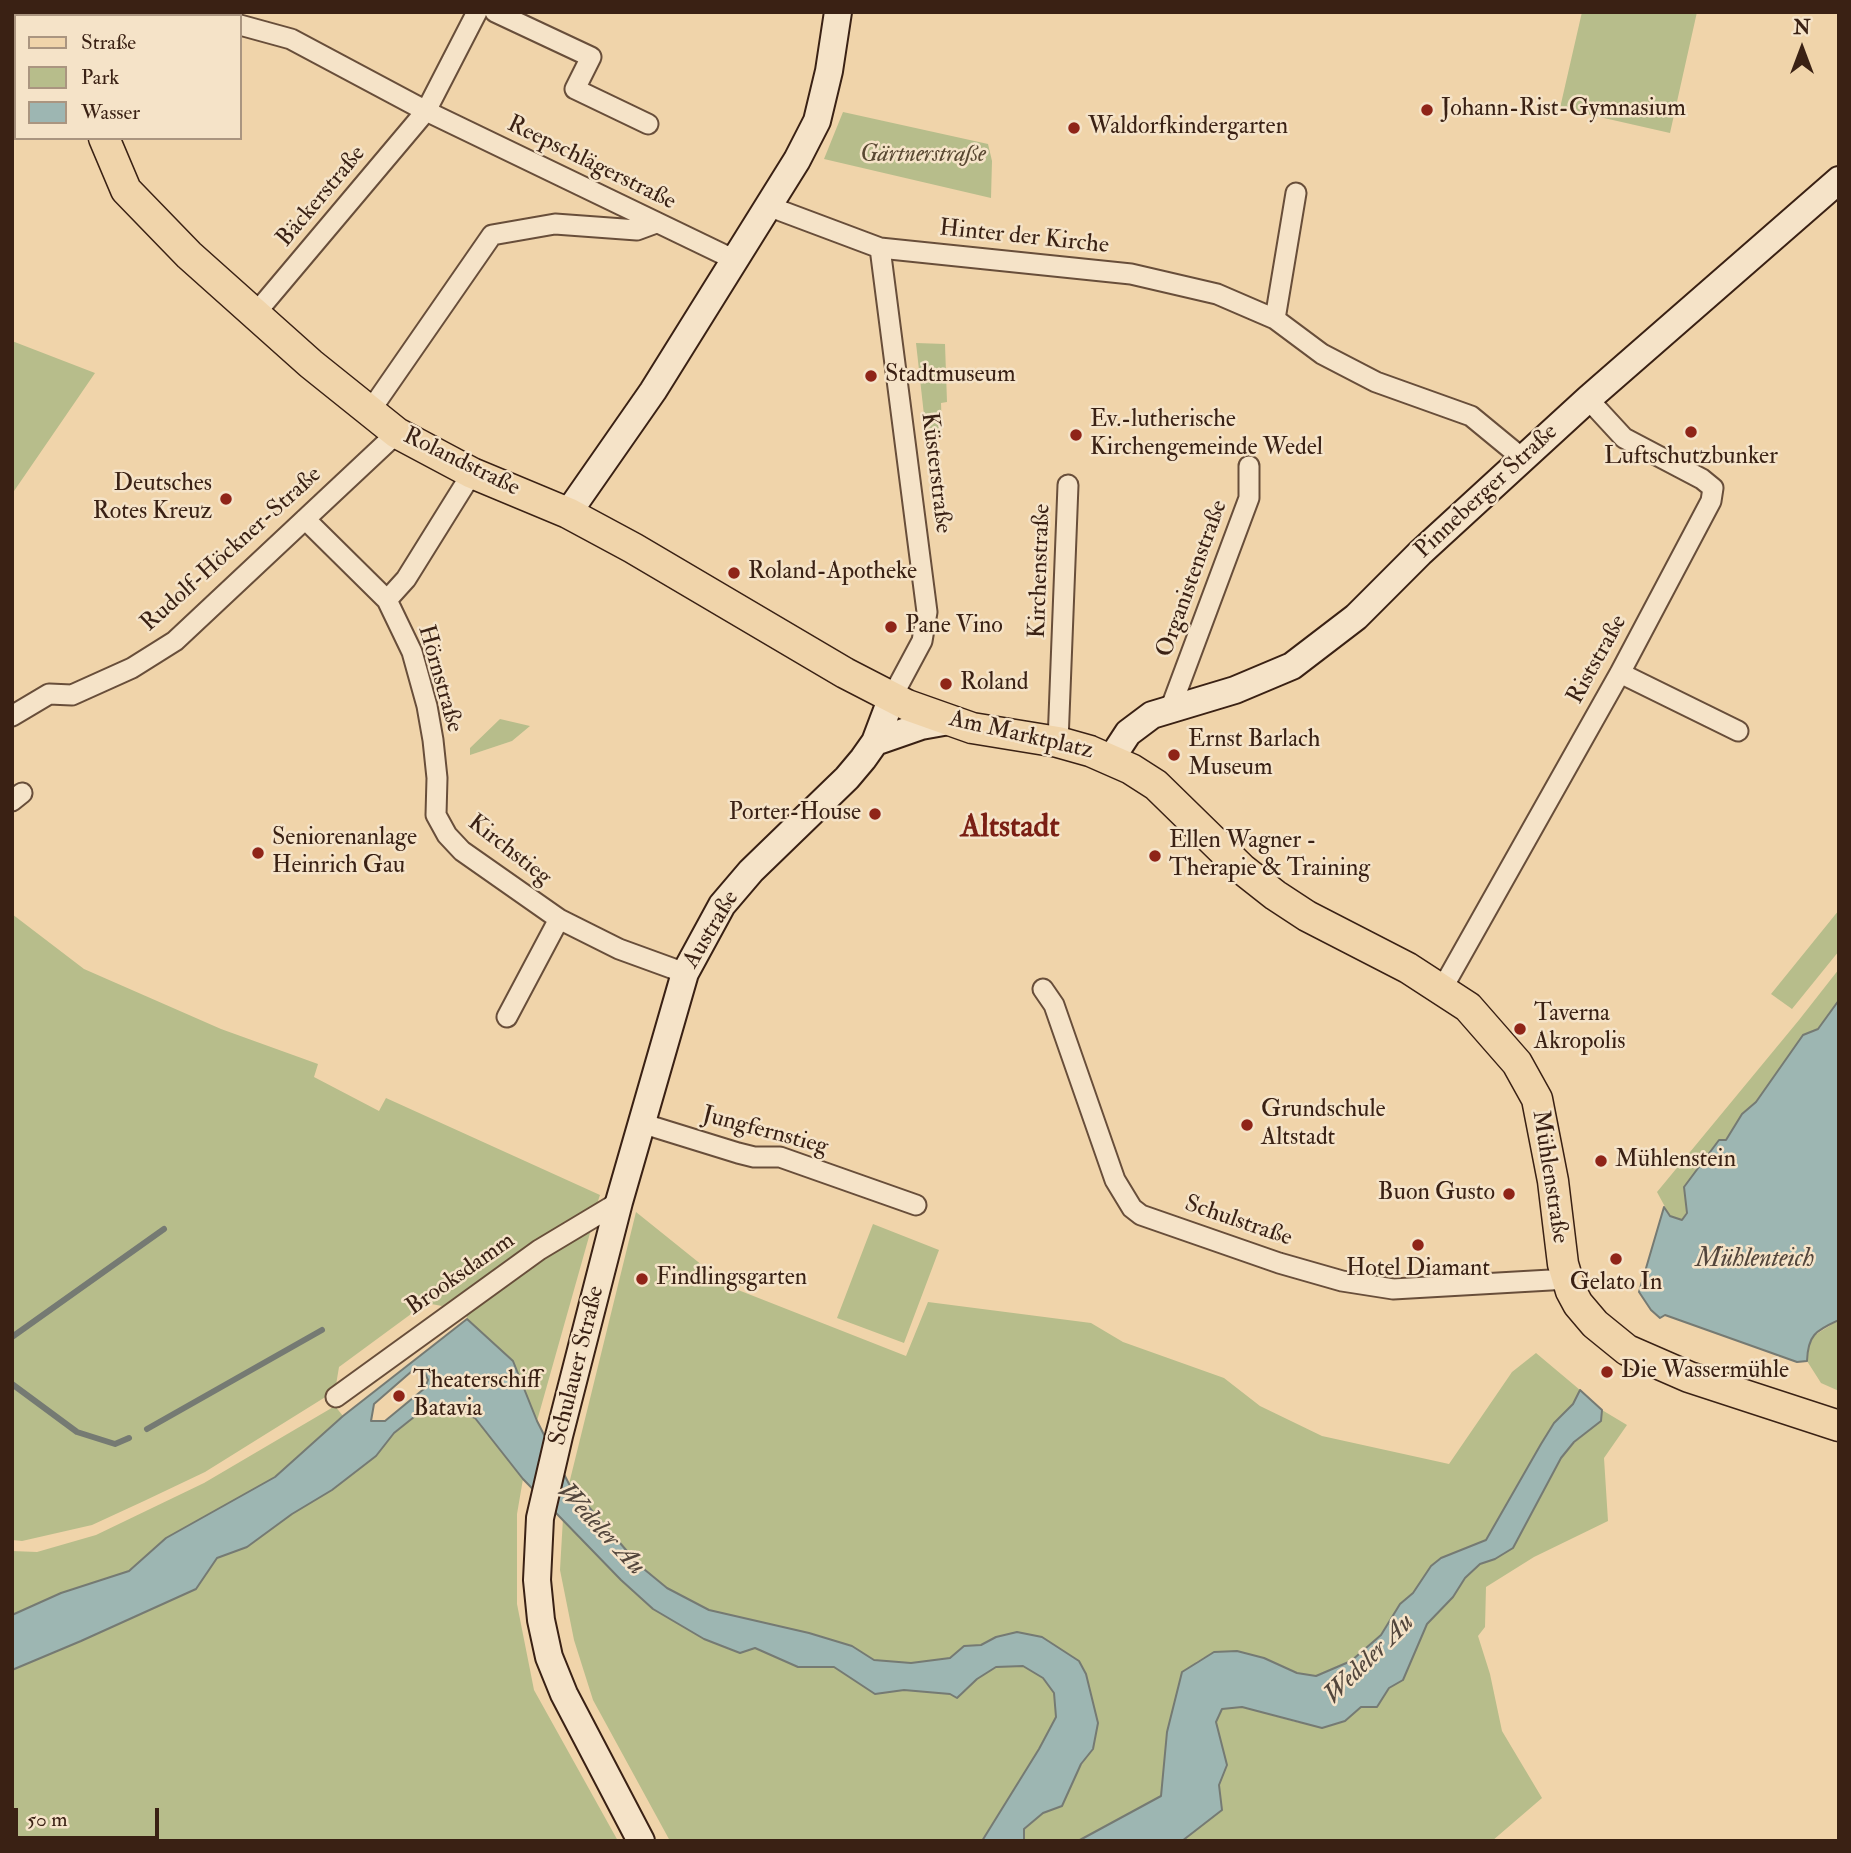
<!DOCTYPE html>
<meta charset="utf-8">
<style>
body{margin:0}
#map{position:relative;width:1851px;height:1853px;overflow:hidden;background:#f0d4aa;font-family:"IM FELL Double Pica",serif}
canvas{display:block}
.frame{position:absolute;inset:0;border:14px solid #3a2114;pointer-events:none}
.legend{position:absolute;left:14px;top:14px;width:228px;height:126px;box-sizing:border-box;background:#f5e3c8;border:2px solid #aa9580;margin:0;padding:9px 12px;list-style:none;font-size:21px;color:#3a2114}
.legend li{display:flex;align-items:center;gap:14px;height:35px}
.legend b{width:35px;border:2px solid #aa9580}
.north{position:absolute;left:1767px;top:14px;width:70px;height:70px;-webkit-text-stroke:5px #f5e3c8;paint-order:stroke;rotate:0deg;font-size:19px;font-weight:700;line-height:28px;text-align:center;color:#3a2114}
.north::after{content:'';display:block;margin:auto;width:24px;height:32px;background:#3a2114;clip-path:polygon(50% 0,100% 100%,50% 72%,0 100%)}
.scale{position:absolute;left:14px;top:1808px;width:145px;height:32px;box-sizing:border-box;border:4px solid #3a2114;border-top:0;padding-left:9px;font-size:21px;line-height:24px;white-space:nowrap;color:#3a2114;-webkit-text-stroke:5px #f5e3c8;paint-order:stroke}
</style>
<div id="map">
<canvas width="1851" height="1853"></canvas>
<div class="frame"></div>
<ul class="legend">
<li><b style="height:9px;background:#f0d4aa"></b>Straße</li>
<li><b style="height:19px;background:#b7bd8b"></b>Park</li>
<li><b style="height:19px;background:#9db6b2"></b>Wasser</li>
</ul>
<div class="north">N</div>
<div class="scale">50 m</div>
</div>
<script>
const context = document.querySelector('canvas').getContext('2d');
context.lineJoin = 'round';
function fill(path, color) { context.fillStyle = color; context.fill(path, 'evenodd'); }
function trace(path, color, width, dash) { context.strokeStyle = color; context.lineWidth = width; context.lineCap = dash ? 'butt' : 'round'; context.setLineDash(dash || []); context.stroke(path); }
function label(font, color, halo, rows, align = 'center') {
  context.font = font + ' "IM FELL Double Pica",serif'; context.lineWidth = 5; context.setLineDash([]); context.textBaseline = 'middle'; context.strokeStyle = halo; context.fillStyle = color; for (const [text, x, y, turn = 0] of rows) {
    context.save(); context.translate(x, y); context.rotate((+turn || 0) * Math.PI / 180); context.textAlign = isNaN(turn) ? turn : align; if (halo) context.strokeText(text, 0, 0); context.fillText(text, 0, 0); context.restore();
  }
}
const green = new Path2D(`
 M1582,12H1697L1670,133L1560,108Z
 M843,112L988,144L992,161L991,198L824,159Z
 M12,341L95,373L12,494Z
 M916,343L945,344L947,402L941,403L942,433H926Z
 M500,719L530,726L512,741L470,755V748Z
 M1839,910V951L1792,1009L1771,994Z
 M12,914L84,969L221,1029L318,1064L314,1077L379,1111L386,1098L600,1195L595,1210L527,1250L442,1306L426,1303L339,1367L335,1391L205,1472L144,1501L92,1525L22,1541L12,1540Z
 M1839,969V1000L1818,1029L1777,1073L1756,1102L1742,1114L1682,1220L1670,1216L1657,1192L1799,1020Z
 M636,1212L728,1286L906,1356L928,1302L1091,1323L1123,1342L1224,1378L1260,1406L1322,1436L1449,1464L1512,1372L1536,1353L1580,1390L1573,1404L1554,1423L1541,1444L1486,1540L1441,1558L1432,1566L1413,1593L1400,1604L1381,1635L1351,1661L1316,1676L1297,1673L1264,1658L1237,1651L1214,1652L1196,1662L1167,1732L1161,1796L1078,1841H1024V1830L1043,1813L1062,1805L1081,1764L1093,1749L1086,1674L1079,1661L1042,1637H996L981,1645L964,1646L950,1658L911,1663L874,1660L852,1646L809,1633L709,1610L667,1588L639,1565L569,1484Z
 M873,1224L939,1250L904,1343L837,1318Z
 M592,1226L537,1421L513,1361L467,1319L466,1308Z
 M1839,1320V1391L1821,1383L1807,1361L1810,1338Z
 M429,1405L453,1408L475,1418L523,1479L517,1514V1604L534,1690L618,1841H12V1670L81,1641L196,1589L217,1558L247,1547L292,1514L332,1490L376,1456L394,1433Z
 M335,1406L343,1416L275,1477L166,1538L129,1571L61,1593L12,1615V1551L37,1552L96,1535L204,1483Z
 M1602,1410L1627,1425L1604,1458L1608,1521L1534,1557L1486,1587L1485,1627L1478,1636L1490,1674L1502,1731L1542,1798L1492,1841H1182L1222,1810L1219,1785L1227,1765L1216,1722L1222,1709L1242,1707L1300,1723L1345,1721L1361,1707H1377L1389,1688L1403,1680L1427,1624L1453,1597L1465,1578L1480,1564L1495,1559L1513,1548L1561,1458L1575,1442L1601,1421Z
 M563,1518L621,1580L653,1609L704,1639L755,1648L798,1667H834L876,1694L904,1690L950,1694L957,1698L977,1679L996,1667L1023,1666L1043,1678L1054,1693L1056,1717L1039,1749L982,1841H670L593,1700L574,1640L560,1570Z`);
const water = new Path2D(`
 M1839,1000V1320C1816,1331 1808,1334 1807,1361L1797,1362L1665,1315L1660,1318L1651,1310L1639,1292L1664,1207L1670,1216L1682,1220L1687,1213L1684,1187L1719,1140H1726L1742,1114L1756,1102L1803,1035L1818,1029Z
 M467,1319L513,1361L537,1421L569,1484L639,1565L667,1588L709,1610L809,1633L852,1646L874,1660L911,1663L950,1658L964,1646L981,1645L996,1637L1017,1632L1042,1637L1079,1661L1086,1674L1098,1723L1093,1749L1081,1764L1062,1806L1043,1813L1024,1829V1841H982L1039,1749L1056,1717L1054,1693L1043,1678L1023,1666L996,1667L977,1679L957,1698L950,1694L904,1690L875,1694L834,1667H798L755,1648L740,1653L704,1639L653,1609L621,1580L523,1479L475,1418L453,1408L429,1405L394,1433L376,1456L332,1490L292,1514L247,1547L217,1558L196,1589L81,1641L12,1670V1615L61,1593L129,1571L166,1538L275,1477L343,1416ZM419,1369L425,1373L428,1380L425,1388L385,1421H371L374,1404L412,1371Z
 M1580,1390L1602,1410L1601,1421L1574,1442L1561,1458L1513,1548L1495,1559L1480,1564L1465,1578L1453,1597L1427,1624L1403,1680L1389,1688L1377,1707H1361L1345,1721L1322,1728L1242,1707L1222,1709L1216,1722L1227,1765L1219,1785L1222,1810L1182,1841H1078L1161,1796L1167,1732L1182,1672L1214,1652L1237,1651L1264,1658L1297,1673L1316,1676L1351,1661L1381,1635L1400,1604L1413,1593L1431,1566L1441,1558L1486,1540L1541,1444L1554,1423L1573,1404Z`);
const stream = new Path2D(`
 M12,1337L164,1229
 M12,1384L77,1432L115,1444L129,1438
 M147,1429L322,1330`);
const street = new Path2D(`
 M495,12L591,57L575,89L648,124
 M240,25L291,39L426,111L735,260
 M12,57L16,59
 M768,206L880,248L1131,274L1217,294L1275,319L1322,354L1376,382L1471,416L1522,458
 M880,248L927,612L922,641L892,697
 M255,314L426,111L477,12
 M1275,319L1296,193
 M370,411L492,235L555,224L637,230L656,223
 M305,519L387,600L412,652L427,706L433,740L437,778L436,815L447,835L462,851L559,919L619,949L685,973
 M387,600L406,579L472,473
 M1620,673L1738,731
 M1171,707L1249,498V466
 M12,716L49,694L72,695L132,668L175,641L397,433
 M1058,742L1068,485
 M12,801L22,793
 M1043,989L1054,1005L1115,1180L1132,1208L1141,1215L1279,1263L1342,1281L1393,1289L1568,1279
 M1442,989L1620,673L1711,501L1713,488L1702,479L1624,438L1588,399
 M507,1017L559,919
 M641,1123L738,1153L754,1157H780L916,1205
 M336,1397L539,1250L619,1202`);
const secondary = new Path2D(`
 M568,513L653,391L797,160L817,121L829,71L838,12
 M875,742L921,726L949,721
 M1111,759L1128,733L1152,715L1235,690L1292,666L1356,617L1420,553L1588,399L1839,180
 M641,1841L564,1694L549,1657L541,1620L537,1580L540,1518L559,1436L619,1202L685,973L722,905L751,871L847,778L863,759L875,742L892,697`);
const primary = new Path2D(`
 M71,12L72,16
 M104,138L126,190L189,255L311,364L397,433L472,473L568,513L633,548L845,673L907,705L972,728L1058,742L1090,751L1131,769L1156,785L1242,869L1275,895L1307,916L1408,968L1468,1007L1517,1063L1537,1099L1553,1181L1563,1264L1571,1291L1578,1304L1595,1324L1627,1350L1689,1377L1839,1426`);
const markers = [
 [1427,110,7,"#8f2418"],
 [1074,128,7,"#8f2418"],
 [871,376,7,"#8f2418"],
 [1691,432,7,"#8f2418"],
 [1076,435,7,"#8f2418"],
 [226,499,7,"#8f2418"],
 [734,573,7,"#8f2418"],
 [891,627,7,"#8f2418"],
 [946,684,7,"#8f2418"],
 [1174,755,7,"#8f2418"],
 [875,814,7,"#8f2418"],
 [258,853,7,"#8f2418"],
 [1155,856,7,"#8f2418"],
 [1520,1029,7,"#8f2418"],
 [1247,1125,7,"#8f2418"],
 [1601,1161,7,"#8f2418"],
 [1509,1194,7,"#8f2418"],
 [1418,1245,7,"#8f2418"],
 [1616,1259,7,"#8f2418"],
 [642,1279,7,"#8f2418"],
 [1607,1372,7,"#8f2418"],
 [399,1396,7,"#8f2418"]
];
const poiNames = [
 ["Johann-Rist-Gymnasium",1441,110],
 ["Waldorfkindergarten",1088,128],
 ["Stadtmuseum",885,376],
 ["Ev.-lutherische",1090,421],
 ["Kirchengemeinde Wedel",1090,449],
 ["Luftschutzbunker",1691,458,"center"],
 ["Deutsches",212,485,"right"],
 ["Rotes Kreuz",212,513,"right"],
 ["Roland-Apotheke",748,573],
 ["Pane Vino",905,627],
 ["Roland",960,684],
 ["Ernst Barlach",1188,741],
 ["Museum",1188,769],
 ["Porter-House",861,814,"right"],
 ["Seniorenanlage",272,839],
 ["Heinrich Gau",272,867],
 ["Ellen Wagner -",1169,842],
 ["Therapie & Training",1169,870],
 ["Taverna",1534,1015],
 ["Akropolis",1534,1043],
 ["Grundschule",1261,1111],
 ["Altstadt",1261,1139],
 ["Mühlenstein",1615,1161],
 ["Buon Gusto",1495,1194,"right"],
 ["Hotel Diamant",1418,1270,"center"],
 ["Findlingsgarten",656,1279],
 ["Gelato In",1616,1284,"center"],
 ["Die Wassermühle",1621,1372],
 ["Theaterschiff",413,1382],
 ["Batavia",413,1410]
];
const parkNames = [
 ["Gärtnerstraße",923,156]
];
const streetNames = [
 ["Reepschlägerstraße",591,164,26],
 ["Bäckerstraße",322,197,-50],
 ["Hinter der Kirche",1024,238,6],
 ["Rolandstraße",461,463,26],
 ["Küsterstraße",935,473,83],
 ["Pinneberger Straße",1487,492,-43],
 ["Rudolf-Höckner-Straße",232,550,-42],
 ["Kirchenstraße",1041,571,-88],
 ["Organistenstraße",1193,579,-70],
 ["Riststraße",1598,660,-61],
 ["Hörnstraße",439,679,74],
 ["Am Marktplatz",1021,736,13],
 ["Kirchstieg",509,851,38],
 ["Austraße",712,930,-59],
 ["Jungfernstieg",765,1132,15],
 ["Mühlenstraße",1549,1177,81],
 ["Schulstraße",1238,1222,19],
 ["Brooksdamm",461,1275,-35],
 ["Schulauer Straße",578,1366,-76]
];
const waterNames = [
 ["Mühlenteich",1755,1260],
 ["Wedeler Au",600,1530,47],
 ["Wedeler Au",1370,1660,-45]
];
const districtNames = [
 ["Altstadt",1010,829]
];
fill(green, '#b7bd8b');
fill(water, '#9db6b2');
trace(water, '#757a73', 2);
trace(stream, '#757a73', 6);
trace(street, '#684e3a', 23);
trace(secondary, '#3a2114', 30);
trace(primary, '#3a2114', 33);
trace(street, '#f5e3c8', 19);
trace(secondary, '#f5e3c8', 26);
trace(primary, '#f0d4aa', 30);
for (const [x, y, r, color] of markers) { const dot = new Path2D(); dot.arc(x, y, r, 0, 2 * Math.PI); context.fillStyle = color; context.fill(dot); trace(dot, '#f5e3c8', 2.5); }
label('24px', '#3a2114', '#f5e3c8', poiNames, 'left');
label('italic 24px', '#594832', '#f5e3c8', parkNames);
label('24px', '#3a2114', '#f5e3c8', streetNames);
label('italic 26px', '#53463c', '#f5e3c8', waterNames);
label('bold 32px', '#7a1f14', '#f5e3c8', districtNames);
</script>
